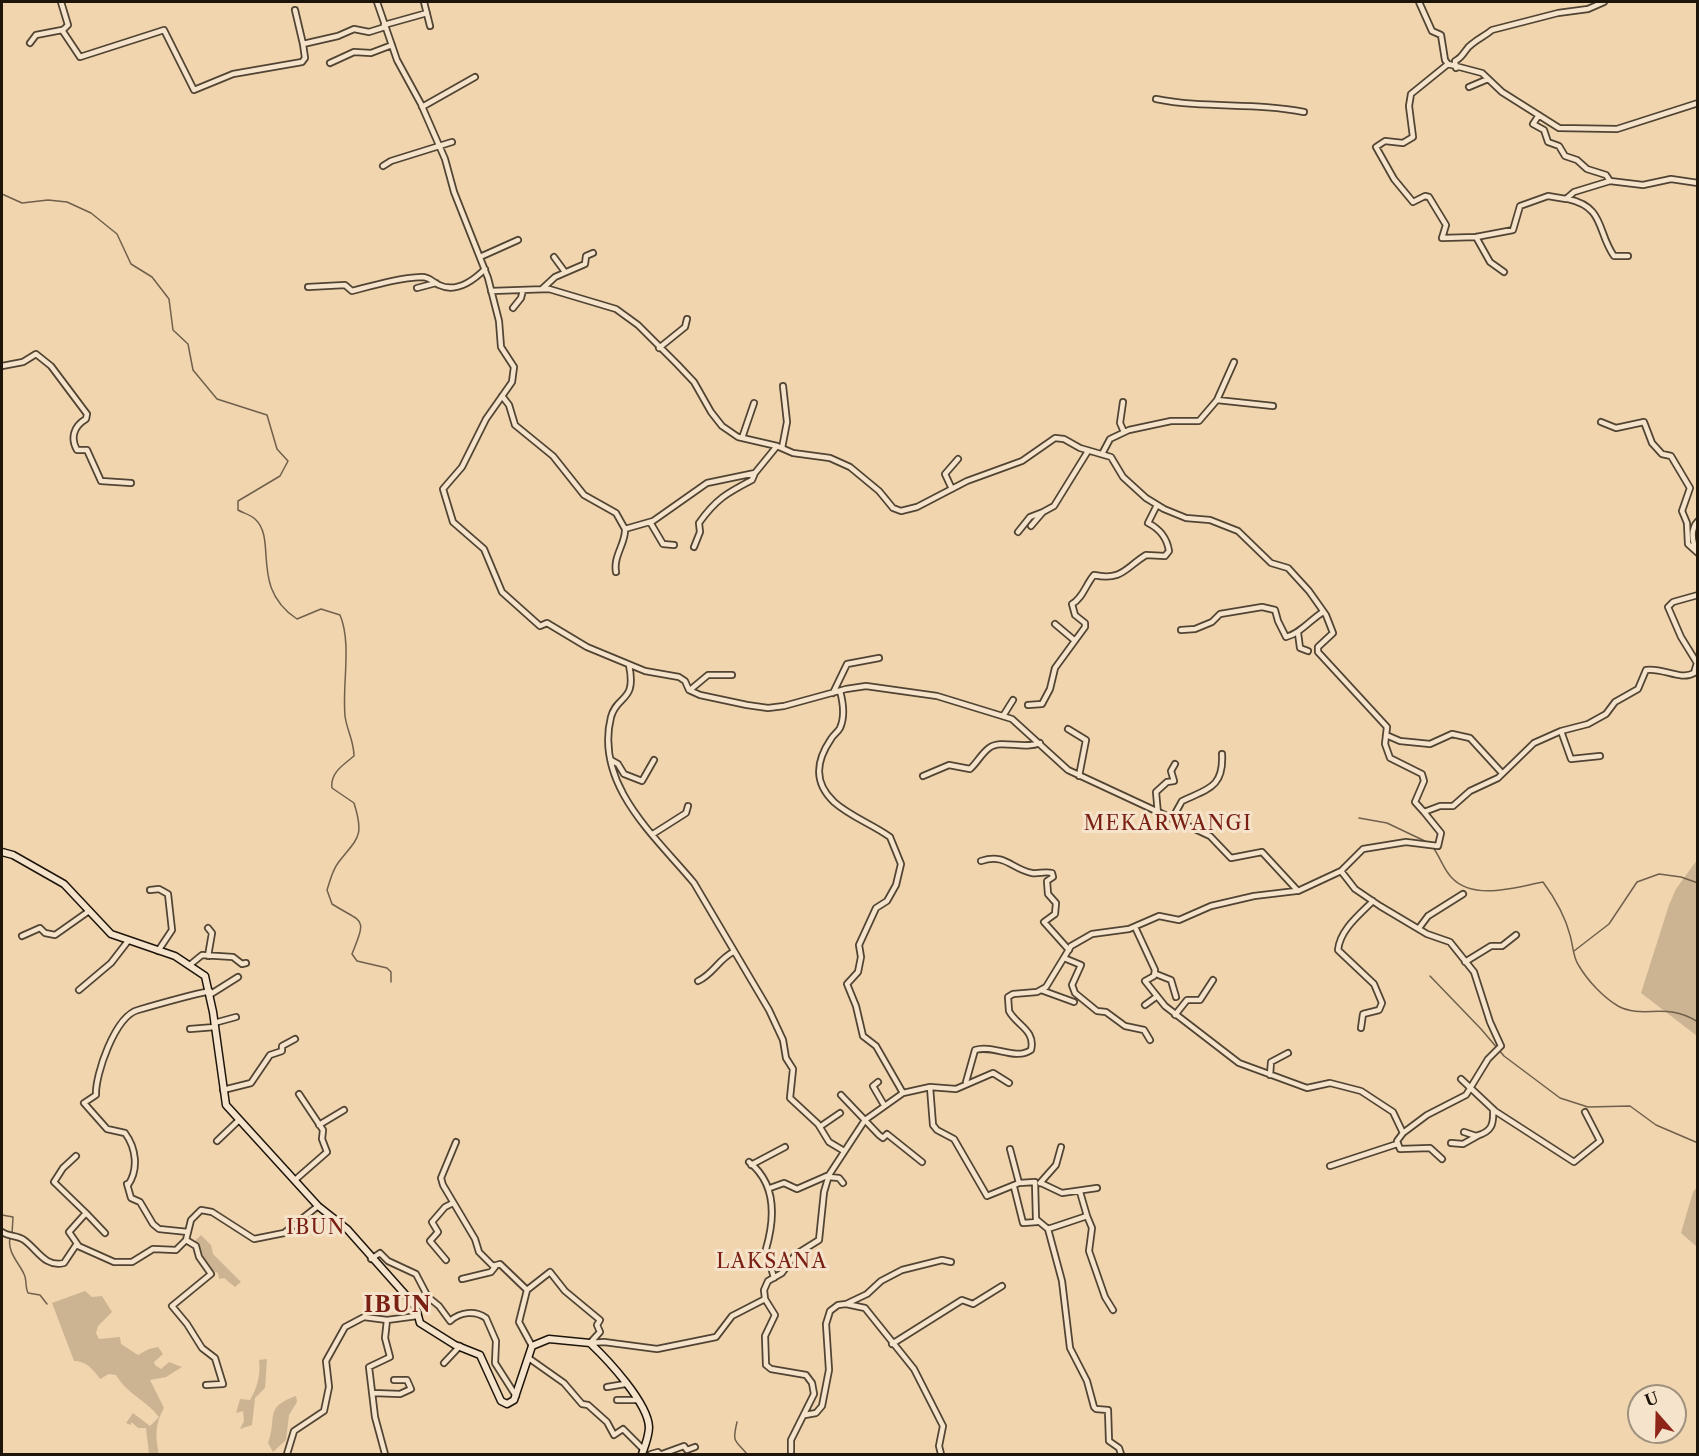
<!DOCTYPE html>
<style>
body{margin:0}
#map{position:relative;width:1699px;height:1456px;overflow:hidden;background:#f0d5af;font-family:"Libre Caslon Text",serif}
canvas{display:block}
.frame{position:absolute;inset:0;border:3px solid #1d140a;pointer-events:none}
.north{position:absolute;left:1627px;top:1384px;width:60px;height:60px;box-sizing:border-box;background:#f5e4cb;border:2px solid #9f917e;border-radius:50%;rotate:340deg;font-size:16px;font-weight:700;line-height:24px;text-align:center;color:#1d140a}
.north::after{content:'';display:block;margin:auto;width:21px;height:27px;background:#8f2418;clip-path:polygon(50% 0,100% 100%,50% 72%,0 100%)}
</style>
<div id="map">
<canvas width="1699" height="1456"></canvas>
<div class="frame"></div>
<div class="north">U</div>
</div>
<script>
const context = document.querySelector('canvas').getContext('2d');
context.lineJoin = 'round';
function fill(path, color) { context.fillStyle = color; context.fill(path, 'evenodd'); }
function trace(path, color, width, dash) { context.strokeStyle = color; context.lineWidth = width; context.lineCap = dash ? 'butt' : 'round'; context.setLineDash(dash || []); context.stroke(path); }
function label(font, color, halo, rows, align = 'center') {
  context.font = font + ' "Libre Caslon Text",serif'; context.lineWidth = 6; context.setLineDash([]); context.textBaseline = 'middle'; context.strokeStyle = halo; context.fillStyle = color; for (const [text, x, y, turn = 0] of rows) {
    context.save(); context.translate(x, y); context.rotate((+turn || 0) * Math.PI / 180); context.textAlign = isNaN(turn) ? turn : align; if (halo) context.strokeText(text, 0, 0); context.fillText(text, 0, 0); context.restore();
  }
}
const green = new Path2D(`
 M1697,860V1036L1641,993L1669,905L1676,889Z
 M1697,1187V1247L1681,1233L1693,1192Z
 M201,1235L211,1245L213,1254L241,1282L235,1287L224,1278L219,1279L218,1273L199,1265L204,1258L198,1255L193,1243Z
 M85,1291L92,1297L102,1296L112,1312L98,1326L96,1333L99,1339L120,1337L121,1344L138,1355L149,1349L158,1347L163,1354L154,1362L155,1365L161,1369L169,1362L182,1367L166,1377L150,1380L164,1408C155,1423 155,1438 159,1454H149L146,1428H138L131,1422V1425L126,1423L133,1413L150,1426L159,1417C146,1400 127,1394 116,1375L109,1374L100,1379C93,1369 86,1361 74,1361L52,1303Z
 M267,1359L265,1388L255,1398L252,1425L240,1429L244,1421L243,1411L236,1413L240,1399L250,1400C257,1388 261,1375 259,1360Z
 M296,1396L297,1402L289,1415L286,1440L273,1452L268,1443C278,1416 263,1408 296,1396Z`);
const stream = new Path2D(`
 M2,194L22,203L48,200L67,202L91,213L117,234L131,264L152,277L169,299L173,330L188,344L193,370L217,399L267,415L277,449L288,461L280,476L238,501V510C243,513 251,515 255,519C278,540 249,587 297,619L321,609L340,615C352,643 342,685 345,716C347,731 354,741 354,756C343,765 330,773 332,788L354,803C365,838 357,838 338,863C332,871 330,881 327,890L332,904C364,924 367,916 352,954L357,961L387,968L391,972V982
 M1359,818L1387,823L1429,843
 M1432,846C1440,856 1443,869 1452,878C1474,901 1516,887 1543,882C1554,897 1565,916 1570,935C1573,945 1573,958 1579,966C1588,981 1603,997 1618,1006C1644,1020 1666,1001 1698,1022
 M1574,951L1609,924L1637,882L1659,874L1681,877L1698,883
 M1430,976L1481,1029L1504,1056L1560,1098L1588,1107L1630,1106L1656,1125L1698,1143
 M2,1215L13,1217L12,1234
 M10,1238C7,1252 19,1263 24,1274C27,1280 25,1287 28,1293L40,1295L47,1304
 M737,1422C732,1443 735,1440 747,1454`);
const minor = new Path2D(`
 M61,2L68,25L63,30
 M377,2L397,60L421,104L445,159L454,192L488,278L499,321L501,347L514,367L512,382L486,419L462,467L443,489L453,522L484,549L502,592L540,626L547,623L587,647L645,671L679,677L685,681L689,690L700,695L747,705L768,708L784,706L846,689L866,686L937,696L1012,719L1068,770L1210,836L1231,858L1262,852L1298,891L1341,871L1363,849L1406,842L1438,846L1441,833L1424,812L1440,806H1453L1470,791L1498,778L1534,743L1561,731L1588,724L1606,714L1615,702L1638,689L1646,670C1662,667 1681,681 1694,673L1697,663L1681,637L1668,607L1673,602L1698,595
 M424,2L430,26
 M1419,2L1432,31L1441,35L1445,60L1448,64L1482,73L1502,92L1559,128L1617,129L1698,103
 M295,10L303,44
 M384,25L427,13
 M30,43L36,35L62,30L80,57L164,30L194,90L233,74L302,62L305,58L303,44L338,36L354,29L369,32L385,27
 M330,63L354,52L371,53L392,45
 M1448,64L1411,94L1409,106L1413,137L1403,143L1385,141L1376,147L1394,179L1413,202L1425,196L1429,197L1446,225L1442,238L1476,237L1513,230L1520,206L1548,196L1566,199L1574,192L1610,181L1606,175L1587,169L1577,160L1565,156L1559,146L1548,142L1544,130L1533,124L1539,115
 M1456,68L1455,61C1465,56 1464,49 1472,44C1479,38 1485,36 1492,30L1558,13L1588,9L1604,2
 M1469,87L1488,79
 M1156,99C1205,109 1255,102 1304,112
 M422,107L475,77
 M383,166L391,161L452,142
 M1610,181L1643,185L1671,179L1698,183
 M1568,199C1605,207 1597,232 1614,256H1628
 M1476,237L1490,262L1504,272
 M480,257L518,240
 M554,257L565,272
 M308,287L345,285L352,291C375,285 398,278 422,277C430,277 432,282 439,285C456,293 473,281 485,269
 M417,288L436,283
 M542,289L555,277L585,264L586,256L593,253
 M491,291L549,289L616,309L638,325L677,364L694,382L711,412L722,426L738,437L777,446
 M513,308L521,298L523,290
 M659,348L685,327L687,319
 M2,366L23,362L36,354L51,366L87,414L86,419C74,426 70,438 77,450H87L101,481L131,483
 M502,396L509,405L515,425L553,456L584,495L616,513L625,529L653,521L707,483L755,473L777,446L793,453L830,458L850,467L879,491L893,508L901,511L917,507L967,481L1022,461L1055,438L1064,439L1080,448L1111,457L1123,477L1146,498L1164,509L1186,518L1210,520L1238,531L1271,563L1288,568L1309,591L1326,615L1333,633L1318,647V652L1387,727L1385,744L1390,758L1422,774L1424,781L1415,802L1424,812
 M1217,400L1273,406
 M1123,402L1120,423L1124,432
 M1601,422L1616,428L1644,422L1652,443L1662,454L1671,456L1690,488L1682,511L1687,523L1688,544L1698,553
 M742,438L754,403
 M782,448L787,422L783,386
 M1102,454L1110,439L1129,430L1171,421H1199L1217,400L1234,362
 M952,489L945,474L958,459
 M650,522L663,544L674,545
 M1031,526L1043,512L1054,506L1088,451
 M1018,532L1030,517L1043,512
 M694,547L700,532L699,523C716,499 727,493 752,480L755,473
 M1697,551C1692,542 1690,529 1698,521
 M616,572C613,556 626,543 625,529
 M1055,624L1074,640
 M1181,630L1195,629L1212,622L1220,614L1262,607L1275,610L1278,621L1286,637C1301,633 1310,620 1323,612
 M1298,633L1300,648L1308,651
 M629,665C637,703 617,694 611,717C594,785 656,837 694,883L769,1010L783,1040L786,1058L793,1069L790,1098L818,1124L829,1142L844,1151
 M690,690L708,675H732
 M840,691C843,702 845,717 840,728C838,732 833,735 831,739C816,761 813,782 834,802C851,817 872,824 890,837L901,864L896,885L887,901L876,908L859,945L861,957L858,972L847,984L856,1006L863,1036L876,1046L903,1093
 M833,693L847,664L879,658
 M1028,705L1042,704L1050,689L1055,668L1085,627V623L1075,615L1072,604C1083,598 1086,584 1094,575C1122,581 1125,568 1146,555L1165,556L1169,551C1167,538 1160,529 1148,523L1157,505
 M1003,716L1013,700
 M1068,729L1086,740L1079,776
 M1561,731L1571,759L1600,756
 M1386,735L1400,741L1430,744L1452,734L1470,738L1502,773
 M611,760L618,764L624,774L642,781L654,760
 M923,776L949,765L970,769C977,763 981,754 989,748C1001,739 1024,750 1040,743
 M1158,814L1156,792L1167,782L1174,781L1171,771L1175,764
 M1172,819L1182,801C1207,789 1224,788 1222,754
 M653,834L686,813L688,806
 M981,861C1006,853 1011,869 1032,873C1039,874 1045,871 1052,873L1053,877L1047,881L1048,894L1056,903L1055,914L1044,922L1069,950
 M150,890L159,889L168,894L172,930L158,951
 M1135,927L1155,970L1154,976L1145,981L1165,1006L1239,1063L1307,1088L1330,1083L1361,1091L1393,1112L1403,1133L1427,1115L1466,1095L1488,1059L1501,1046L1490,1022L1474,972L1450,942L1427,934L1380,906L1355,889L1341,871
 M1419,928L1428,916L1463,894
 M22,936L40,928L45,933L55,935L89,911
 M208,956L212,933L208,928
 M1064,958L1081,965L1072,985L1075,993L1097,1011L1106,1012L1125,1026L1144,1030L1150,1040
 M1465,962L1491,946H1502L1516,935
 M191,964L202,955L233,957L242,964L246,963
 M1156,974L1171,980L1176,997
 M698,981C713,974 718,960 733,952
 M79,990L111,963L128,941
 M1041,990L1074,1002
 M211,994L238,977
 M1145,1005L1156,997
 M1175,1015L1187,1000H1200L1213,980
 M214,1023L236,1017
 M1361,1028L1363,1014L1379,1010L1382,1003L1374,984L1338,950C1340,930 1359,915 1373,901
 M190,1029L215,1027
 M1270,1075L1271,1062L1288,1053
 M1461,1079L1495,1111L1574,1162L1600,1141L1585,1112
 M878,1082L873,1086L884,1105
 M966,1082L975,1050C993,1044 1015,1061 1031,1050C1036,1030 1016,1025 1009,1011L1008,997L1013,994L1037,992L1046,987L1071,946L1092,934L1129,929L1159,916L1179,920L1211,906L1254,896L1296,891
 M930,1087L933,1125L937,1130L954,1139L987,1196L1019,1183L1035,1182L1036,1219L1048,1229L1062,1281L1070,1348L1087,1381L1094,1407L1096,1409L1108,1410L1109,1441L1119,1448L1121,1454
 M223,1090L251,1083L270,1055L282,1051V1046L295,1039
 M841,1095L879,1135L883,1138L887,1134L922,1162
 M319,1125L344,1110
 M821,1126L840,1113
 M1464,1132L1476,1136C1492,1132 1494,1124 1493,1109
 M1403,1133L1397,1141L1400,1149L1430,1148L1442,1159
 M217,1141L239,1120
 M456,1142L441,1178L443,1185L475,1239L479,1252L493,1266L500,1264L527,1290L519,1322L532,1346
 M1451,1143L1463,1144L1479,1135
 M1010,1149L1019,1183
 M76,1156L63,1168L54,1182L86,1213L69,1232L78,1245
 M749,1162C777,1184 775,1218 766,1249L774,1278
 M751,1165L785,1147
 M1330,1166L1397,1144
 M829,1177L839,1178L843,1183
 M295,1180L327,1152L322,1139L323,1130L299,1094
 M1040,1183L1056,1165L1061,1147
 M1041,1183L1062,1193L1097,1188
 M127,1184L131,1198L140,1202L153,1224L159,1229L188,1232
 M128,1185C139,1169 136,1148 125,1133L107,1129L84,1103L96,1095C95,1075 115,1016 138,1010C162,1003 186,996 210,991
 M1014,1187L1023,1223L1037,1222
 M770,1188L784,1183L797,1189L829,1175
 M86,1213L105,1233
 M1087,1216L1092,1228L1089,1251L1105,1297L1113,1310
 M1048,1229L1087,1216L1080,1192
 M2,1232C9,1237 17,1235 24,1240C37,1249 45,1268 64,1263L76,1245L114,1262H132L153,1249L176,1250L186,1240L191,1220L201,1210L212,1212L254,1239L284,1233L318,1206
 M186,1240L196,1246L199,1257L211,1274L172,1306L187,1324L202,1348L215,1358L223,1384L206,1385
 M371,1259L380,1253L388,1261L416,1274L428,1297L439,1306L450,1321C460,1312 475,1310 486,1318L496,1341L495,1363L516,1396
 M446,1260L430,1241L438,1232L432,1222L445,1207L453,1203
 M462,1279L491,1272L495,1267
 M527,1290L550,1272L565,1291L600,1320L597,1325L600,1332L590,1343
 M765,1299L775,1315L765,1336L766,1365L771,1369L806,1375L812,1383L814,1394L791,1440V1452
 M846,1304L867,1294L881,1281L902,1270L942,1260L951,1262
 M590,1343L604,1342L657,1349L716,1337L732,1316L765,1299L764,1290L768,1281L782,1273L795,1255L819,1240L824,1192L829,1175L865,1120L903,1093L930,1087L956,1089L993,1073L1009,1083
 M892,1344L962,1300L973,1304L1002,1286
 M530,1359L564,1383L582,1404L588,1405L607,1422L614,1435L623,1429L644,1450
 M444,1363L460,1346
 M607,1387L625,1384
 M373,1393L400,1394L411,1389L407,1380H394
 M617,1400H638
 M805,1415L816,1413L822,1406L829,1370L826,1324L830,1311L838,1305L846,1304L865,1308L914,1369L943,1426L939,1446L941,1454
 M287,1454L294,1431L324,1411L329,1387L326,1361L345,1327L364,1317L387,1320L417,1316
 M385,1454L375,1417L369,1367L390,1357L385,1338L387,1320
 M651,1454L658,1452L660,1454
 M662,1454L684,1446L687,1450L695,1447`);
const secondary = new Path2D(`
 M2,852L13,855L64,884L111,934L175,956L205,976L213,1012L226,1105L318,1206L347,1229L411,1301L416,1308L420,1323L455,1345L480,1355L501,1401L507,1404L514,1400L532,1346L549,1339L590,1343C608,1360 648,1403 649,1427C649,1436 645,1446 642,1454`);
const quarterNames = [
 ["MEKARWANGI",1168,824],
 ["IBUN",316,1228],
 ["LAKSANA",772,1262]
];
const districtNames = [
 ["IBUN",398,1306]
];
fill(green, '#ccb493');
trace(stream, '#70604b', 1.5);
trace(minor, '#524433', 8);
trace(secondary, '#1d140a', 9);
trace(minor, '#f5e4cb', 4.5);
trace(secondary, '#f5e4cb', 6);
context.letterSpacing = '1.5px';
label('20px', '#7a1f14', '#f5e4cb', quarterNames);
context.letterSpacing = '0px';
context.letterSpacing = '1.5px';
label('bold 22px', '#7a1f14', '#f5e4cb', districtNames);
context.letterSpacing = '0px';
</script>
